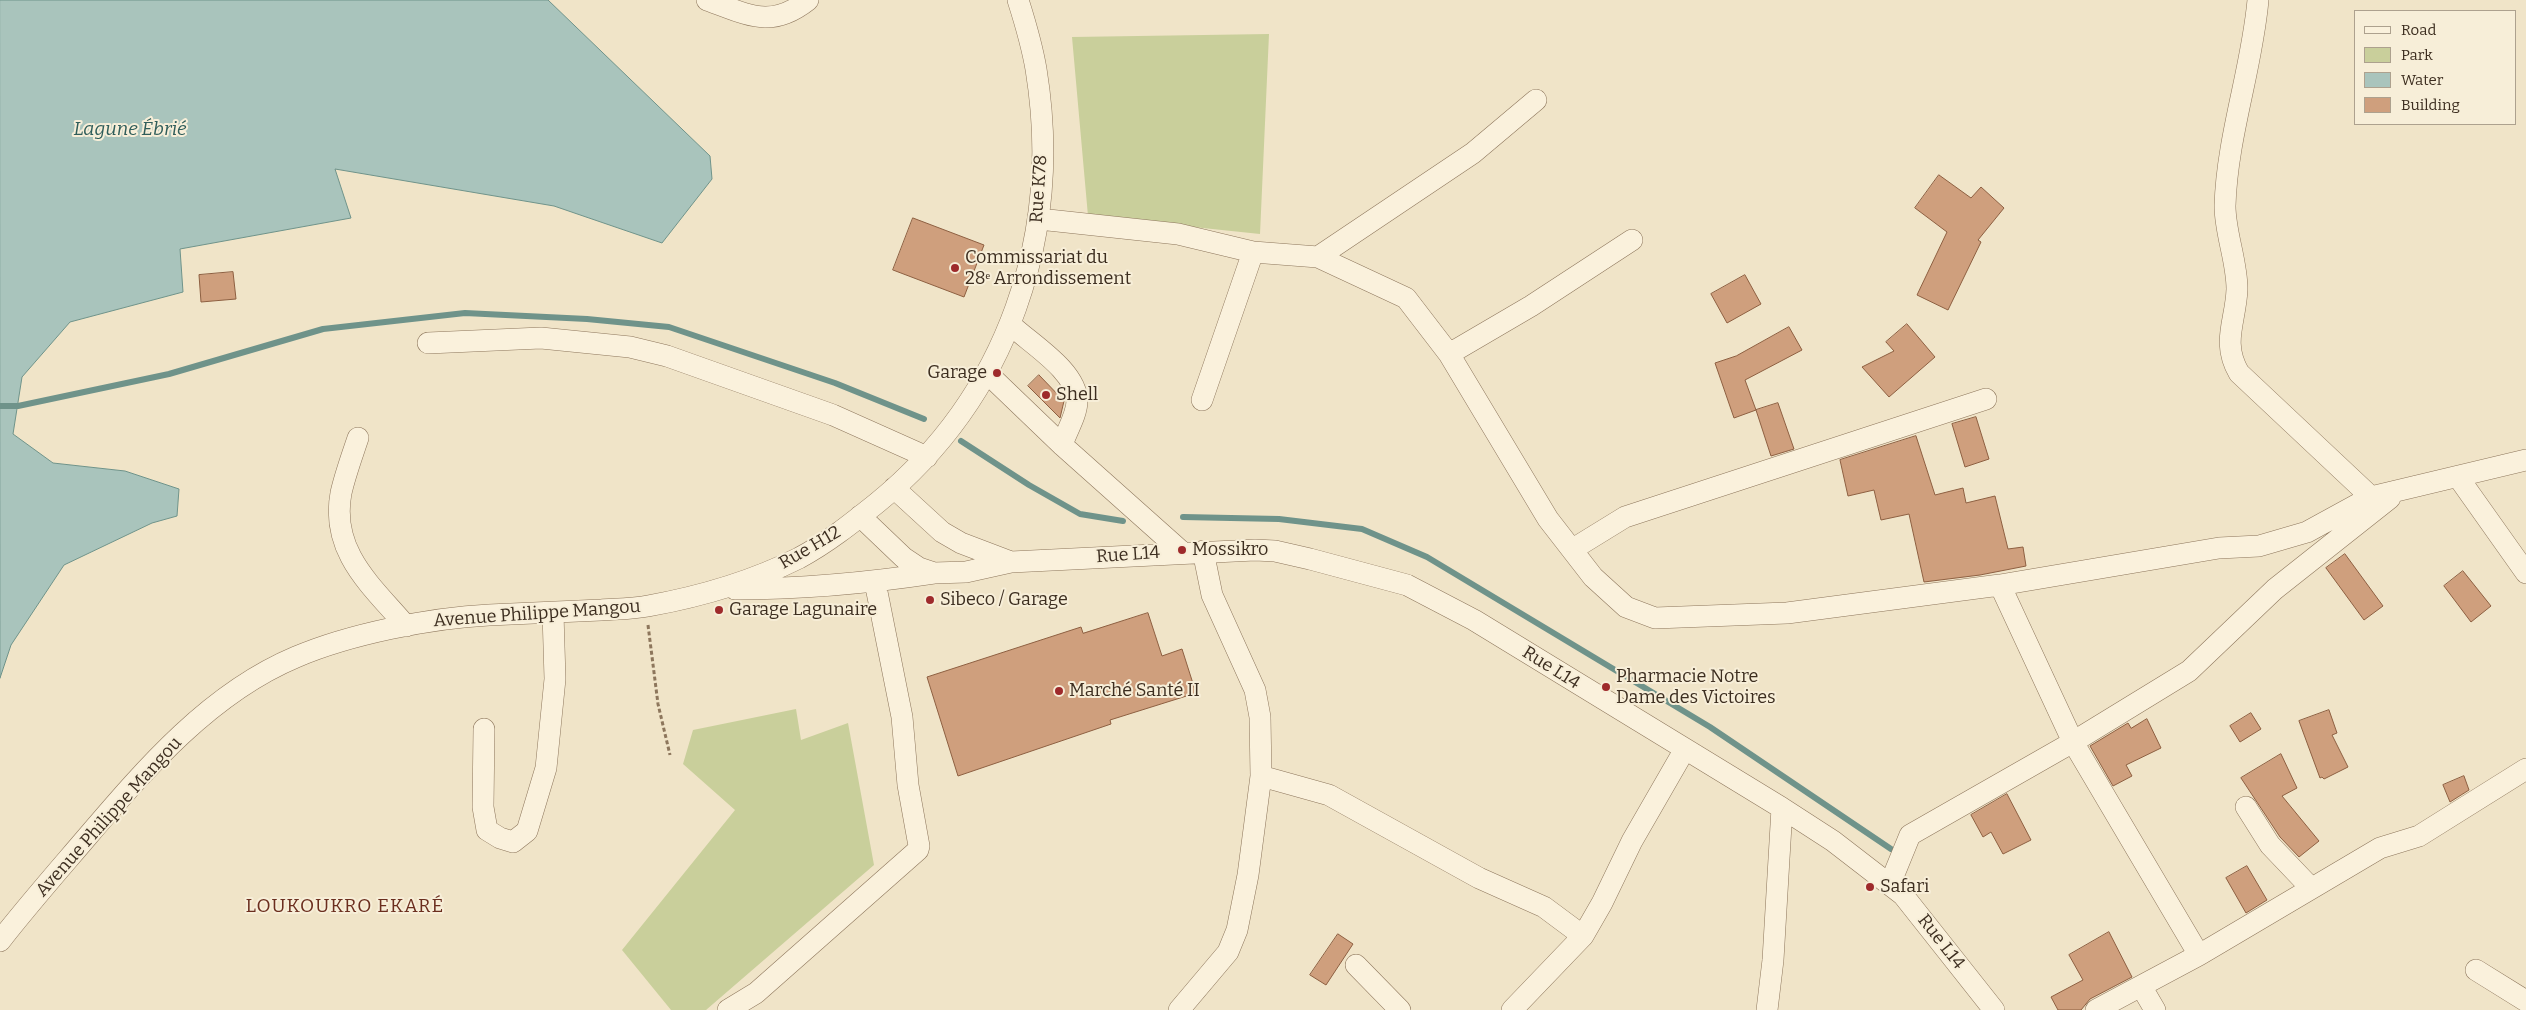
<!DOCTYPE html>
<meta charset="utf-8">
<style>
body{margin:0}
#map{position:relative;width:2526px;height:1010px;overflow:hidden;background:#f0e4c8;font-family:Bitter,serif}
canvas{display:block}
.legend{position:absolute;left:2354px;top:10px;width:162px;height:115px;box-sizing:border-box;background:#f7eed8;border:1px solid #ada18e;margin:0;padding:6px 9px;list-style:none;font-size:15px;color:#3d2e20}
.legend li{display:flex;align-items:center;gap:10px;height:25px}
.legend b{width:25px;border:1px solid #ada18e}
</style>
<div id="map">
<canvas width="2526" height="1010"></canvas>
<ul class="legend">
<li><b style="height:6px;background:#faf1dc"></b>Road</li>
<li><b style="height:14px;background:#c9cf9b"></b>Park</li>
<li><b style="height:14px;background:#a9c4bc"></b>Water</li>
<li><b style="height:14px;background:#cf9f7d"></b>Building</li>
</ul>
</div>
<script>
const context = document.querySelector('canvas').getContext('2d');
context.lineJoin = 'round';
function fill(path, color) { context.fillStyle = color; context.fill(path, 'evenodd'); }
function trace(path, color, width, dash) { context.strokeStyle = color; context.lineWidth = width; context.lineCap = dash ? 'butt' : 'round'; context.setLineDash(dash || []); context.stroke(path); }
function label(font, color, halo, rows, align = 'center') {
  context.font = font + ' Bitter,serif'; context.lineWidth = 4; context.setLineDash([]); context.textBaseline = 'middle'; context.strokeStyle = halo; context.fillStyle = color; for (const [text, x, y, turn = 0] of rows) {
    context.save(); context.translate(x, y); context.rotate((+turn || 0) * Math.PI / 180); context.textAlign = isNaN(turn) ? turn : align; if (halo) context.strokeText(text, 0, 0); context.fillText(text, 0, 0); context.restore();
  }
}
const green = new Path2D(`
 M1269,34L1260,234L1088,216L1072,37Z
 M796,709L801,740L848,723L874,865L706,1010H671L622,950L735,810L683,764L693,730Z`);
const water = new Path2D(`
 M0,0H548L710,156L712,179L662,243L554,206L335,169L351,218L180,249L183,292L70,322L22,377L13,434L53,463L125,471L179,489L177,516L152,523L64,565L11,645L0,678Z`);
const stream = new Path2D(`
 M0,406H18L169,374L323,329L465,313L587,319L669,327L835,383L924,419
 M961,441L1029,485L1080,514L1123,521
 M1183,517L1279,519L1362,529L1427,557L1710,727L1891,849`);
const building = new Path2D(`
 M1939,175L1971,198L1981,187L2004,208L1978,240L1981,242L1948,310L1917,295L1947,232L1915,208Z
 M913,218L984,245L964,297L893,270Z
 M233,272L236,299L201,302L199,275Z
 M1745,275L1761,304L1727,323L1711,294Z
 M1907,324L1935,357L1889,397L1862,367L1894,351L1886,342Z
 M1789,327L1802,350L1745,380L1756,410L1734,418L1715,363L1736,356Z
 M1039,375L1064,401L1060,418L1028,386Z
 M1778,403L1794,449L1771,456L1756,410Z
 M1976,417L1989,459L1965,467L1952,424Z
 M1916,436L1935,495L1963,488L1966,503L1995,496L2008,549L2023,547L2026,566L1980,575L1924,582L1909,514L1881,520L1874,490L1848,496L1840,460Z
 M2345,554L2383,606L2364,620L2326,568Z
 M2463,571L2491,606L2471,622L2444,586Z
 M1148,613L1162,656L1182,649L1196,693L1110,720L1111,724L958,776L927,677L1081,627L1083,633Z
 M2329,710L2337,733L2332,735L2348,767L2324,779L2322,777L2320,778L2299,721Z
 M2251,713L2261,729L2240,742L2230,726Z
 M2147,719L2161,748L2126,765L2132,776L2113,786L2090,746L2128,723L2131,728Z
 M2281,754L2297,788L2282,796L2319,841L2299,857L2280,837L2241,778Z
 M2464,776L2469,790L2450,802L2443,785Z
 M2007,794L2031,840L2003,854L1991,832L1983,837L1971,815Z
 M2247,866L2267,900L2246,913L2226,878Z
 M2109,932L2132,977L2090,999L2081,1010H2058L2051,997L2083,980L2069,955Z
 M1338,934L1353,944L1326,985L1310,975Z`);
const path = new Path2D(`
 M648,625L658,704L670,755`);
const minor = new Path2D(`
 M707,0C747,14 770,30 808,0
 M2258,0C2252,69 2227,136 2225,206C2225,233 2237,261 2237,289C2236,321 2221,342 2239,373L2371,497
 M1039,219L1178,234L1253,252L1318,257L1406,298L1449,354L1531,306L1632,240
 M1318,257L1473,153L1536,100
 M1011,325C1031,344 1077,371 1077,401C1077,415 1066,432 1062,445
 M428,343L541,338L630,347L667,356L833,415L927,457
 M1449,354L1548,519L1593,577L1626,607L1655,618L1787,613L2000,585L2219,548L2259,546L2307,532L2371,497L2526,460
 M987,373L1062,445L1182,552
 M1202,400L1253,252
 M358,438C352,456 345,475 341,493C330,552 372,586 406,626
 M2458,477L2526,573
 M894,488L942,532L961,543L1011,562
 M860,516L904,558L919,568L934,573L966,572L1011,562L1255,550L1275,551L1310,559L1407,585L1474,620L1782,808L1833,841L1903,895L1994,1010
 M1573,549L1625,517L1986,399
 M2000,585L2073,742L2199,955L2096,1010
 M735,589C802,589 868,583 934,573
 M484,729L483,807L487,830L500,838L513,842L527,831L546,768L555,679L553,613
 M1261,776L1329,795L1479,878L1544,907L1583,936
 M2246,807L2270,845L2311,888
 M1890,884L1910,835L2073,742L2189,671L2275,589L2390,498
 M0,941C28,905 58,871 87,837C146,768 210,693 296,657C350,634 430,618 489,615C526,613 563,612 601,610C616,609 633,609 648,606C698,597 753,581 799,558C827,543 852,523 877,503C1008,396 1063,235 1036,69C1032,46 1025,22 1018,0
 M2199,955L2380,848L2419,836L2526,769
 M1356,965L1400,1010
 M2476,970L2526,1001
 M2141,986L2155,1010
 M728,1010L756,993L918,850L919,846L908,785L902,717L875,582
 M1179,1010L1228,952L1237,930L1248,875L1261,776L1260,717L1255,690L1212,595L1203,551
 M1512,1010L1583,936L1602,903L1632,841L1685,749
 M1767,1010L1773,960L1782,808`);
const markers = [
 [955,268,5,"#9e2a2b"],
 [997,373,5,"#9e2a2b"],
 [1046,395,5,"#9e2a2b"],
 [1182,550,5,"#9e2a2b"],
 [930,600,5,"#9e2a2b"],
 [719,610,5,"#9e2a2b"],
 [1606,687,5,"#9e2a2b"],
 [1059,691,5,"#9e2a2b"],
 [1870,887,5,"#9e2a2b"]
];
const streetNames = [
 ["Rue K78",1039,189,-86],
 ["Rue H12",810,548,-30],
 ["Rue L14",1128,555,-4],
 ["Avenue Philippe Mangou",537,614,-4],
 ["Rue L14",1551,668,32],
 ["Avenue Philippe Mangou",109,817,-48],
 ["Rue L14",1941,942,52]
];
const poiNames = [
 ["Commissariat du",965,258],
 ["28ᵉ Arrondissement",965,279],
 ["Garage",987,373,"right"],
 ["Shell",1056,395],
 ["Mossikro",1192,550],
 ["Sibeco / Garage",940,600],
 ["Garage Lagunaire",729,610],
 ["Pharmacie Notre",1616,677],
 ["Dame des Victoires",1616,698],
 ["Marché Santé II",1069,691],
 ["Safari",1880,887]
];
const waterNames = [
 ["Lagune Ébrié",130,130]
];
const neighbourhoodNames = [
 ["LOUKOUKRO EKARÉ",345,907]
];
fill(green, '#c9cf9b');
fill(water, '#a9c4bc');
trace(water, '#6f938a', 1);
trace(stream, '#6f938a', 6);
fill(building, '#cf9f7d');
trace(building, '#8d5f41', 1);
trace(minor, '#8d765c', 22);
trace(path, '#8d765c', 3, [4, 2.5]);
trace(minor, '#faf1dc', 21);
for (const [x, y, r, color] of markers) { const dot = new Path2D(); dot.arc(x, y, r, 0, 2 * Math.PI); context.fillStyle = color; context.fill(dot); trace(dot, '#f7eed8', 2); }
label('18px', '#3d2e20', '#f7eed8', streetNames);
label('18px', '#3d2e20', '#f7eed8', poiNames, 'left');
label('italic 19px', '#2f5d5a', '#f7eed8', waterNames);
context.letterSpacing = '1px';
label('19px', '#6b2e1e', '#f7eed8', neighbourhoodNames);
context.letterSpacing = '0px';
</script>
